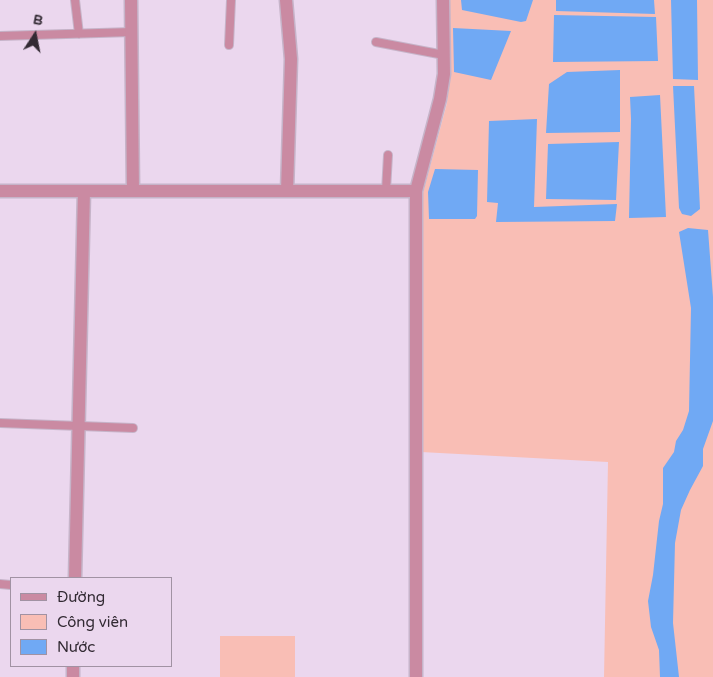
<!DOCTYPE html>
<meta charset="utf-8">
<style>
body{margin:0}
#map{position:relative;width:713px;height:677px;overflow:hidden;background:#ebd7ee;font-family:"Varela Round",sans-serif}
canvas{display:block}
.legend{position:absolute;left:10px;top:577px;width:162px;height:90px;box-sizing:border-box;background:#ebd7ee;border:1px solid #a192a3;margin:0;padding:6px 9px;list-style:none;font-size:15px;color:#322a33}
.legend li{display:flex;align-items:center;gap:10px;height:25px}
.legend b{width:25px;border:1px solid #a192a3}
.north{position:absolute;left:10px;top:10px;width:50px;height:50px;-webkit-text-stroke:4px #ebd7ee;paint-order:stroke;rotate:11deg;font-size:14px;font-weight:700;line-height:20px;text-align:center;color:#322a33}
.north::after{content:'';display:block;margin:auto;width:18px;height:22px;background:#322a33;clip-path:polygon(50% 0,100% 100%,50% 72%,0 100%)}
</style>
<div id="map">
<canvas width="713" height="677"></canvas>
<ul class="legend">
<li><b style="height:6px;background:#ca8aa2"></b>Đường</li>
<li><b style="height:14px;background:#f9beb5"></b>Công viên</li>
<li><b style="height:14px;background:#70a9f4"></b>Nước</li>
</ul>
<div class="north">B</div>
</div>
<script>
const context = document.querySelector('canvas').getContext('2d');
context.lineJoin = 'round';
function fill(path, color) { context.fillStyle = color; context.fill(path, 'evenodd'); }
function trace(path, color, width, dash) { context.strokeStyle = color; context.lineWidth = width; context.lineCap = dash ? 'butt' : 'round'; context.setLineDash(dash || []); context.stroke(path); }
const green = new Path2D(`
 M448,0H713V677H604L608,462L421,452L423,193L447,103L450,75Z
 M220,636H295V677H220Z`);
const water = new Path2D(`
 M461,0H533L526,21L521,22L462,10Z
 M556,0H654L655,14L556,11Z
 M671,0H697L698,80L673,79Z
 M554,15L656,17L658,61L553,62Z
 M453,28L511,31L491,80L454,72Z
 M620,70V132L546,133L549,84L567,72Z
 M673,86H694L700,209L691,216L682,214L679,208Z
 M660,95L666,217L629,218L631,119L630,97Z
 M537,119L534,207L617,204L615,221L496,222L498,203L487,202L489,121Z
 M619,142L616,200L546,199L548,144Z
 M435,169L478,170L477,216L475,219H429L428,192Z
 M688,228L708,230L713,297V421L703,449V466L690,490L681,510L675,543L673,623L679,677H660L659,650L651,627L648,601L653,575L659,521L663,504V468L674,452L676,441L683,430L689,411L691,308L679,232Z`);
const lane = new Path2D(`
 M75,0L79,34
 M0,36L132,32
 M376,42L444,55
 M229,45L231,0
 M386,191L388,155
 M0,423L133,428
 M0,584L11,585`);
const street = new Path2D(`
 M131,0L133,191
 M286,0L291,59L287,191
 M0,191H416
 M75,578L84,191
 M73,677V666
 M416,677V191L440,99L444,74L443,0`);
fill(green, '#f9beb5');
fill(water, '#70a9f4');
trace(lane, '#c6b4c9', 10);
trace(street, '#c6b4c9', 15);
trace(lane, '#ca8aa2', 8);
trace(street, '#ca8aa2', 12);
</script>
